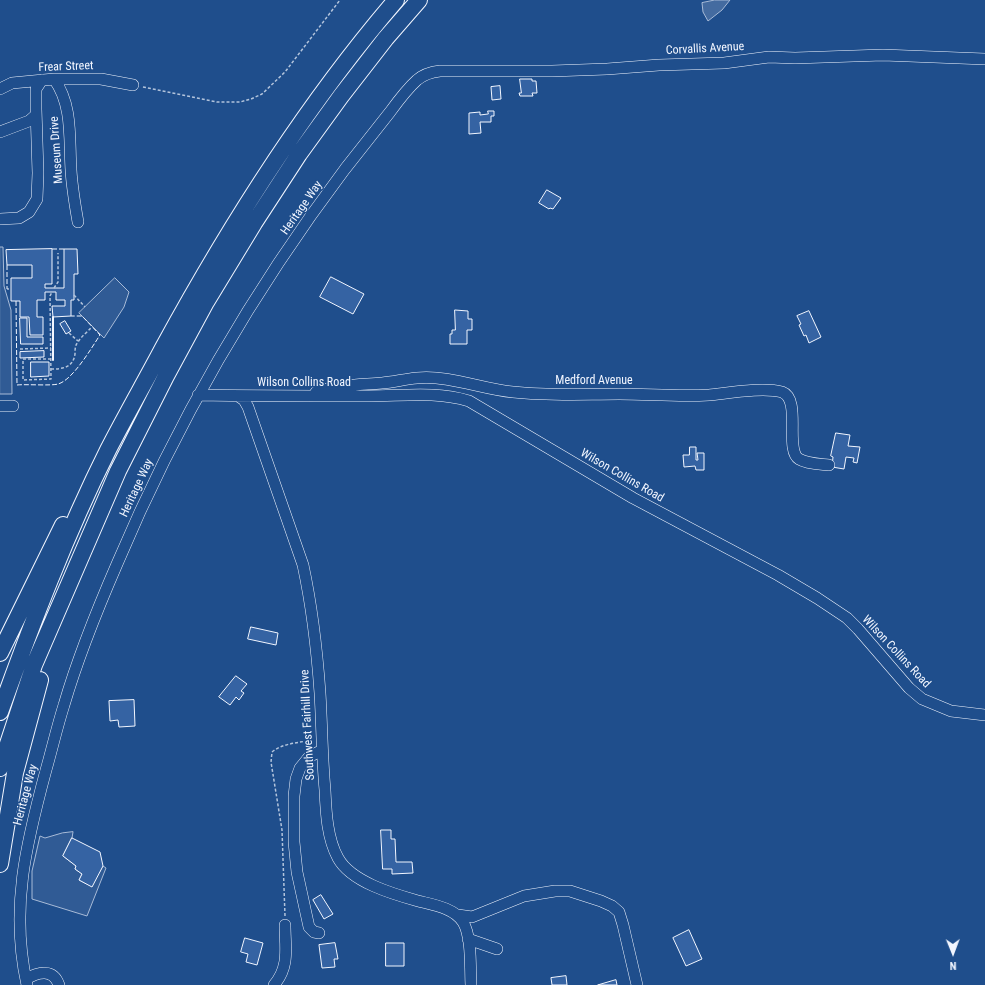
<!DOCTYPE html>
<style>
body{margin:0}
#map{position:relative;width:985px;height:985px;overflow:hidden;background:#1f4e8c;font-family:"Roboto Condensed",sans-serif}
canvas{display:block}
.north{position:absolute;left:933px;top:933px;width:40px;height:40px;-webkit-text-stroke:3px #1f4e8c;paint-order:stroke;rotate:179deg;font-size:11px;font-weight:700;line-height:16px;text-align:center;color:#f2f6ff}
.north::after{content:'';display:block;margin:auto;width:14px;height:18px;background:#f2f6ff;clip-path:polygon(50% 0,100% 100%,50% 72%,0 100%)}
</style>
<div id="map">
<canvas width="985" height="985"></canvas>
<div class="north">N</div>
</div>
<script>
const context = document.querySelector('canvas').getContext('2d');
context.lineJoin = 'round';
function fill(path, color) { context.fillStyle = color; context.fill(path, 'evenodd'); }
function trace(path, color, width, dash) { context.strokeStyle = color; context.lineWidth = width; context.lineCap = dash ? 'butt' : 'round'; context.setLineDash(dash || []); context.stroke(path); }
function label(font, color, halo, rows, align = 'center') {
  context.font = font + ' "Roboto Condensed",sans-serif'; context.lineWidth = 3; context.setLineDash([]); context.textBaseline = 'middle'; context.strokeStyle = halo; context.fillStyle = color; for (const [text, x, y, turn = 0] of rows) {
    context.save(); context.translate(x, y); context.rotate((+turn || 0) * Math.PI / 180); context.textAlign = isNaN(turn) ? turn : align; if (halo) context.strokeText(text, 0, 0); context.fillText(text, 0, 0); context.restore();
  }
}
const built = new Path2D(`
 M0,247H3L4,286L11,310L12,394H0Z
 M115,278L129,292L124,307L104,338L79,313Z
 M73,832L72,838L63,856L76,866L75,869L82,874L79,880L91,886L103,866L106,868L87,916L32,899V871L40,836L45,838L62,833Z`);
const water = new Path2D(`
 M715,0H730L722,10L708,21L703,12L702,3Z`);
const building = new Path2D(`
 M520,79H532V81H536L537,93H532L533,96H520L519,93H521Z
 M500,86L501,99L492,100L491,87Z
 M488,111H494V116H491V122H480L481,133L469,134V113L480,112V115L488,114Z
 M547,190L561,198L553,209L550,208L549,209L539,203Z
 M52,249V284H45V288H64V249H77L78,274H74V300H71V316L53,317L52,306H65V300H56V292H45V300H37V317H43V335H30L29,317H20V301H11V278H32V265H7L6,250Z
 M331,277L364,294L353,314L320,297Z
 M455,310L468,311V319H472V330H467V344H450V334H452V330H455Z
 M809,311L821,337L809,343L806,335L804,336L799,325L801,324L797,316Z
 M20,318H27V337H43V344H21Z
 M65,321L71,331L66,334L60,324Z
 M44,351V357L20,358V352Z
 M31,362H49V376L31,377Z
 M836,433L850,435L848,446L860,447L857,463L853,462L854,458L846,457L844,469L832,467L833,457L831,456Z
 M690,447H696V460H698L697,453H704V470H696L695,466L684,467L683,455H689Z
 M251,627L278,633L276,645L248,639Z
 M236,676L247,684L241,691L244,693L239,700L236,697L230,705L219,697Z
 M134,700L135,726L119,727L118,720L110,721L109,701Z
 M381,830H391V839H395L396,862H412L413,873L392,874V869H383Z
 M72,838L100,852L103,866L92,887L79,880L82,874L75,869L76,866L63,856Z
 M321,895L333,914L324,919L313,900Z
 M689,930L702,959L686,966L673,938Z
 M245,938L263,943L257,965L246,962L248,954L241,952Z
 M335,943L338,959H334L335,967L322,968L319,945Z
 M386,943H404V966H386Z
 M566,976L567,985H552L551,978Z
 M616,980L617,985H598Z`);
const path = new Path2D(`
 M143,87L217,102H240L251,99L262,94L285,72L340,0
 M54,288L58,282V253
 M74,295L85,307
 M69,333L78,341
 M20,349L51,348
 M51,359H23V380L51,379L50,296L52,292
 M51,369C62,369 73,368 75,354C75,350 75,345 78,342C81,337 87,332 91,328
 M285,916L282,830L271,762L272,752C283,743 298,743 312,740`);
const minor = new Path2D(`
 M54,79C73,105 69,139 71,170C72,187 75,205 78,222
 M0,89L12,83L54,79H101L133,85
 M0,132L29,121L36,115
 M0,219L19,218L29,212L37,199L38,173L36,109V89L42,80
 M316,392C338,385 359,385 382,383C394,382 405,379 417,378C450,375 481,389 513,392C548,396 583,394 619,394C649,394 679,397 709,395C729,393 763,387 782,392C802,399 784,450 799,459C807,464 820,464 829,465
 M198,395C255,396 312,396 369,396C403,396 436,391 469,401L633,498L778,575L817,598L847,618L858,629L909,688L922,699L951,711L985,715
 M238,396L244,400L248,407L303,565C312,607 317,650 320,693C322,726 322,758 325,790C326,812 327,838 338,858C351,882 393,894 418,901C434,905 454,908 463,922C472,937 470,968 471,985
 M0,406H13
 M458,915L472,917L524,896L555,891H570L601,901L612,906L619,912L623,925L637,985
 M319,933L314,932L309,927L297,872L294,842V796L296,779L300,768L309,757L322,750
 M468,939L497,949
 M26,979C38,972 53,968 59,985
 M27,985C10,909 26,844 46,770C52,749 57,727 64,705C78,657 97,610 117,564C176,424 253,291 345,169C360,150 375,131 390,112C398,101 407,89 417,80C424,74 431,72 440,71H552L607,69L659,65L724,63L769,57L795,58L883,55L985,59
 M274,985C290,966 285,948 285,925`);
const highway = new Path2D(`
 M0,653L63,525
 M0,712C32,623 66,534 108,450C126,415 145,382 163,348C230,225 305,106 396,0
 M0,768L34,665L118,471L166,376L206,302L254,223L299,154L341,96L386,38L419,0
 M0,864L15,773L40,680`);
const fence = new Path2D(`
 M52,249H64
 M7,265V289H11
 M16,301L17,385C26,384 51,386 58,384C73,380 92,347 100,335L82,316H71`);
const wall = new Path2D(`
 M53,317V360`);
const streetNames = [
 ["Corvallis Avenue",705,49,-3],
 ["Frear Street",66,67,-2],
 ["Museum Drive",57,150,-94],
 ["Heritage Way",302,208,-55],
 ["Medford Avenue",594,381],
 ["Wilson Collins Road",304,383],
 ["Wilson Collins Road",622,476,30],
 ["Heritage Way",137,488,-65],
 ["Wilson Collins Road",896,652,47],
 ["Southwest Fairhill Drive",308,725,-93],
 ["Heritage Way",26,795,-75]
];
fill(built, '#305b95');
trace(built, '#a8bbd7', 1);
fill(water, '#446ba0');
trace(water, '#a8bbd7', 1);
fill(building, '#3563a3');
trace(building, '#f2f6ff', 1);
trace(minor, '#f2f6ff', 12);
trace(highway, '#f2f6ff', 18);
trace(path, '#b3c4dc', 1.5, [3, 2]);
trace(minor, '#1f4e8c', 11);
trace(highway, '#1f4e8c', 16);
trace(fence, '#f2f6ff', 1, [5, 2]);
trace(wall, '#f2f6ff', 2);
label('12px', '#f2f6ff', '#1f4e8c', streetNames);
</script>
